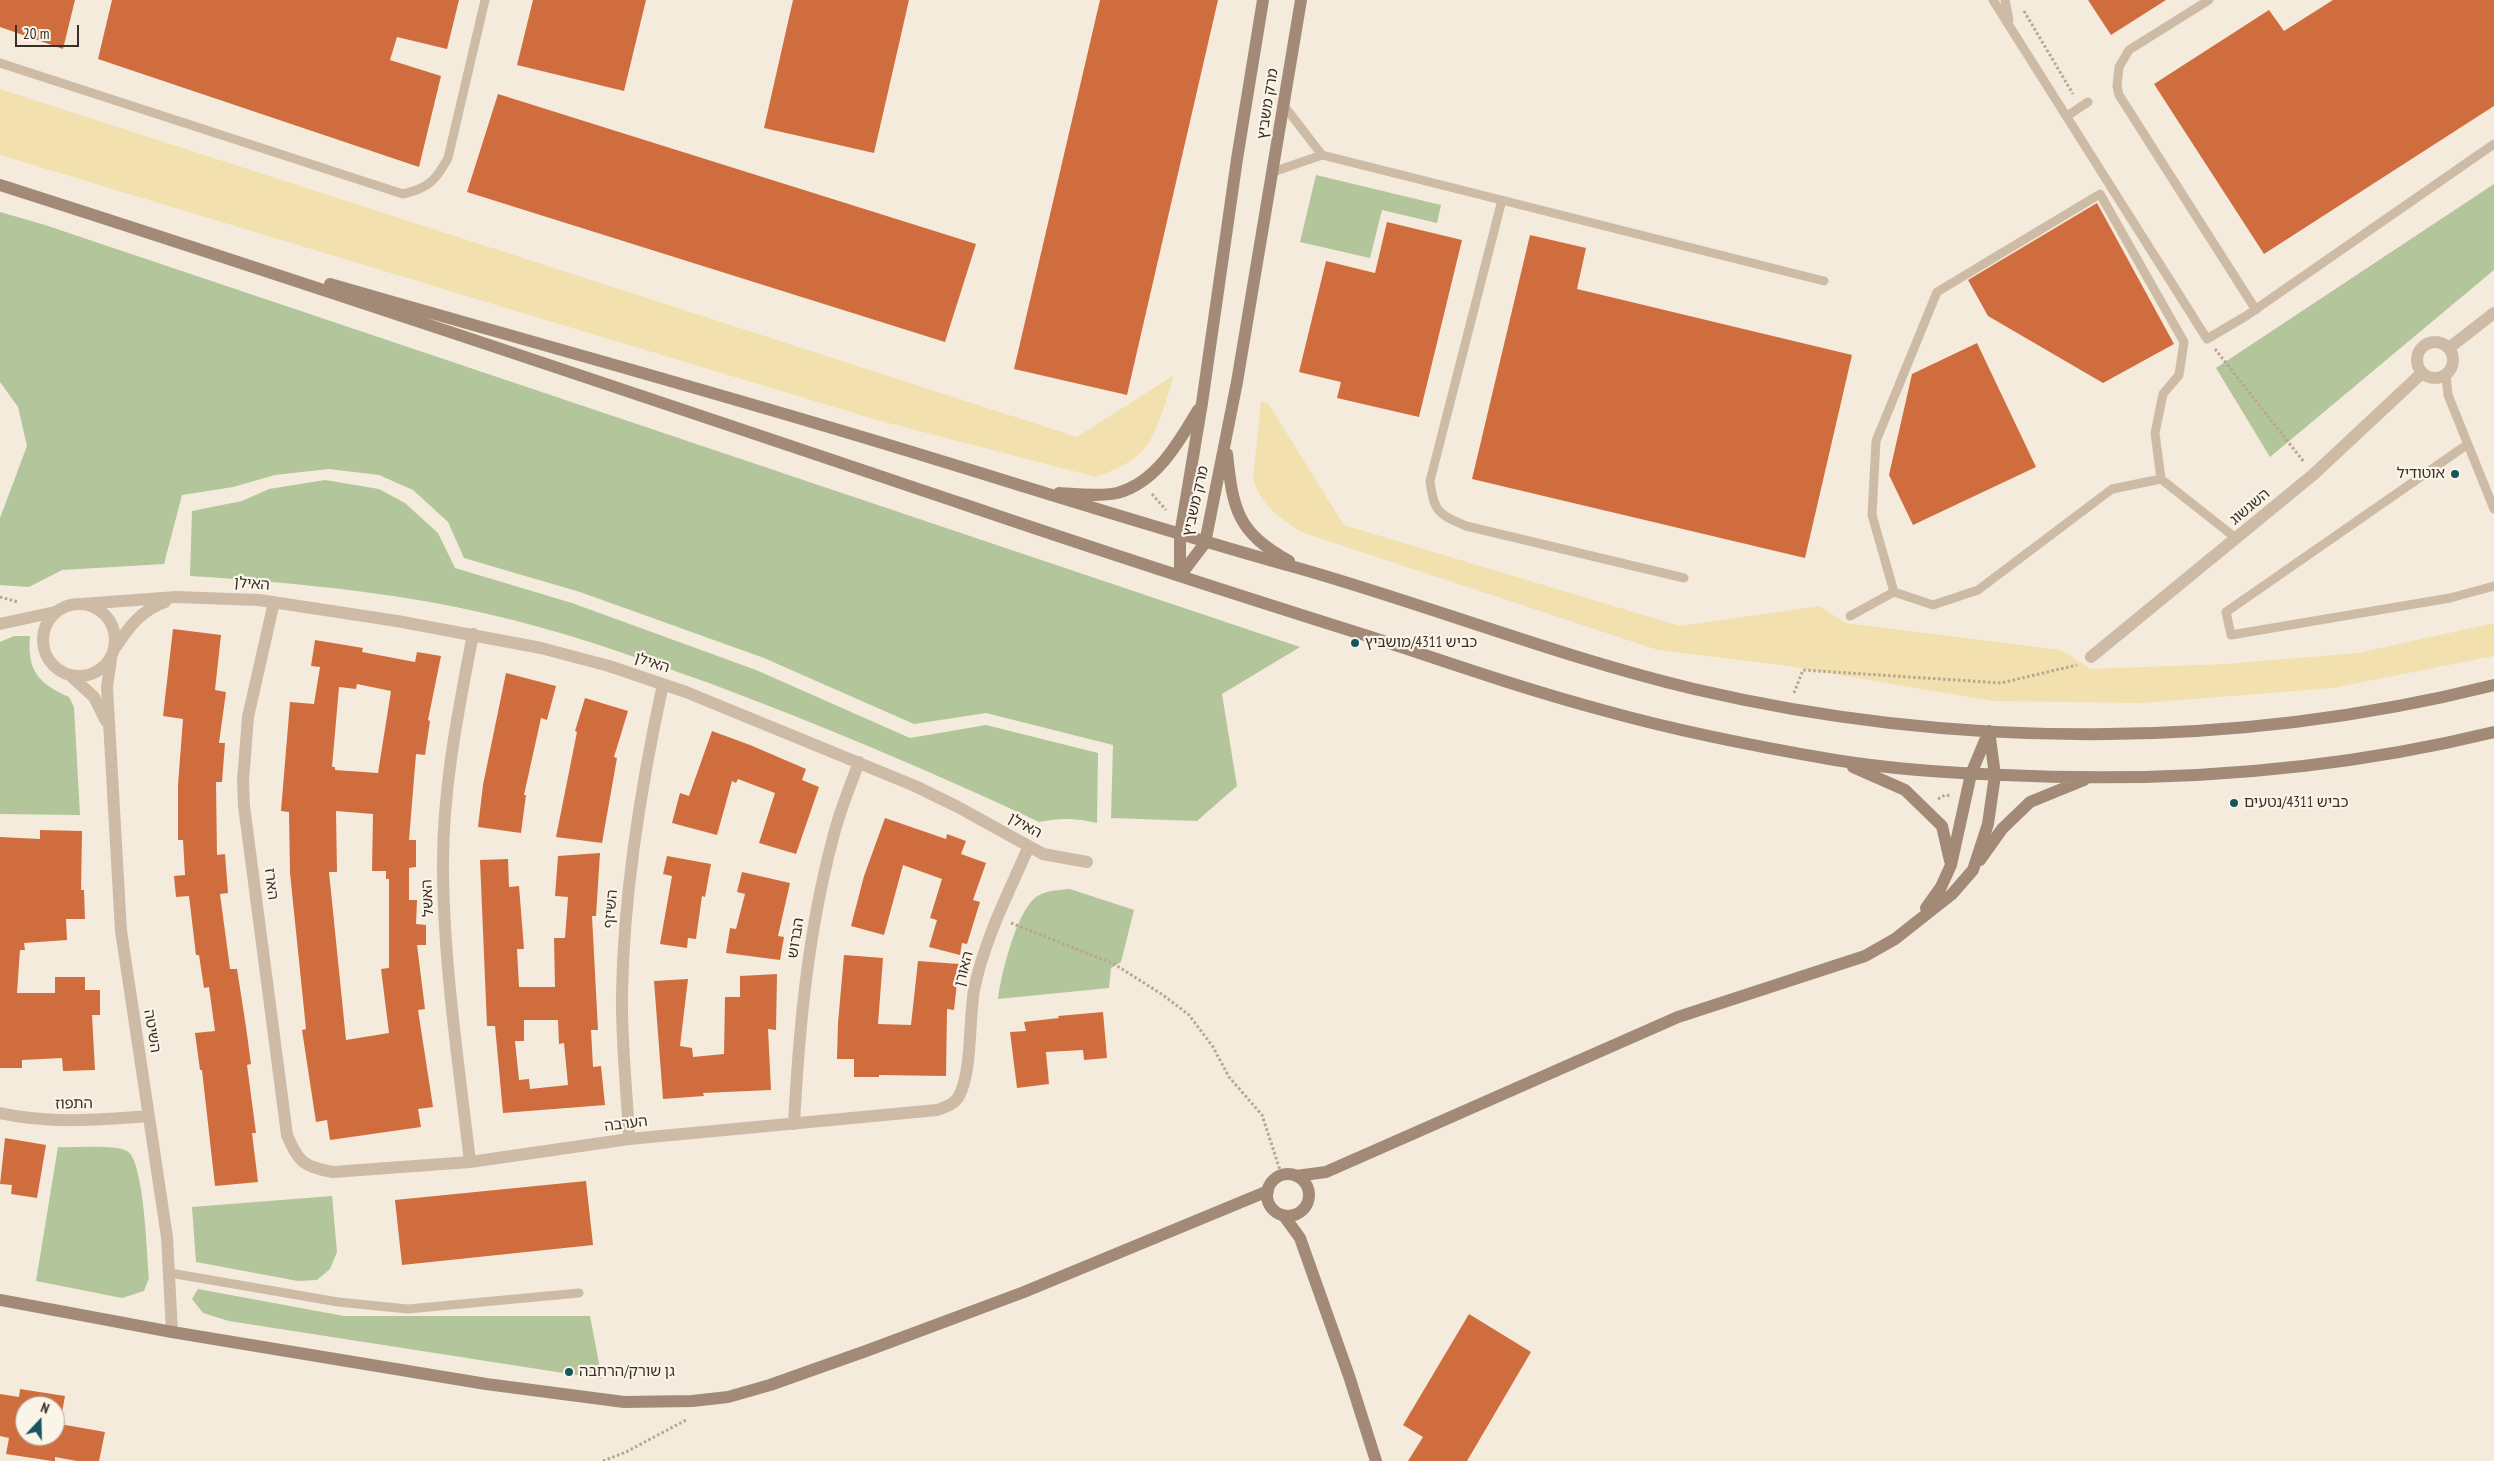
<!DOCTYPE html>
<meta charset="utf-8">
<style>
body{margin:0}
#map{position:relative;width:2494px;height:1461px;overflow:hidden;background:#f4ebdc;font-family:"PT Sans Narrow",sans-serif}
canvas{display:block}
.north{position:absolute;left:15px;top:1396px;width:50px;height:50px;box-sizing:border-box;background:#fbf4e9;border:1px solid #ada59c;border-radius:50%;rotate:21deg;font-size:14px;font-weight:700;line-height:20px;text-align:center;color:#392f28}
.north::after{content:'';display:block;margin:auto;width:18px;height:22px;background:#19555f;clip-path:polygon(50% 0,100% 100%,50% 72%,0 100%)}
.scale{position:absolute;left:15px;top:25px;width:64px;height:22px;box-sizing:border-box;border:2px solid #392f28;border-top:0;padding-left:6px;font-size:15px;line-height:18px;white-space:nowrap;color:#392f28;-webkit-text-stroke:4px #fbf4e9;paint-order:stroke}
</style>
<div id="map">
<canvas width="2494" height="1461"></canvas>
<div class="north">N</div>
<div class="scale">20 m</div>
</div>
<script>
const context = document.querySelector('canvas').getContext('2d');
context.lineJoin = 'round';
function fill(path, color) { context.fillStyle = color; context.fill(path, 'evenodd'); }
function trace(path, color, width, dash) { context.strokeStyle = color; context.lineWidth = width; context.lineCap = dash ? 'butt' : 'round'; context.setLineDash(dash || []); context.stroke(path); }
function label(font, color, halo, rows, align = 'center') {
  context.font = font + ' "PT Sans Narrow","Noto Sans Hebrew",sans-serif'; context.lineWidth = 4.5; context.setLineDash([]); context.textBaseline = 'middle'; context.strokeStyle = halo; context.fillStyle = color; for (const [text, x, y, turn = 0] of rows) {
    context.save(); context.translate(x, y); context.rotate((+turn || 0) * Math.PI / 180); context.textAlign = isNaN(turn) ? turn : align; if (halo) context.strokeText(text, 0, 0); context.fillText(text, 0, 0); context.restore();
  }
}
const green = new Path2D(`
 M1316,175L1441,205L1437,223L1382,210L1370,258L1300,242Z
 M2494,184V270L2270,457L2216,368Z
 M0,212L45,225L1300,647L1222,694L1237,786L1197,821L1111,818L1113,745L986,713L914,724L764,658L580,592L464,558L448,522L413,490L379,475L329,469L275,475L233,487L182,495L164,564L62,570L29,587L0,585V518L27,446L18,407L0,382Z
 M325,480L379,489L405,503L438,533L455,568L572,603L756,670L910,738L986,725L1098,753L1097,823C1076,818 1060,818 1039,822C931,771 821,725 709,683C644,660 580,637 513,620C408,593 299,583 190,576L192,511L242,501L269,489Z
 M14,636H30C27,671 38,683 69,697L74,707L80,815L0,814V642Z
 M1070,889L1134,910L1121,962L1111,968L1109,988L998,999C1001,975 1016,912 1036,897C1046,890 1059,890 1070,889Z
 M58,1147C75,1148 113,1144 127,1151C144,1159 147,1256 149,1278L144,1291L122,1298L36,1281Z
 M332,1196L337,1252L330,1269L317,1280L298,1281L196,1262L192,1207Z
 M198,1289L344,1316H590L602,1379L229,1321L203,1313L192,1299Z`);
const sand = new Path2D(`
 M0,89L1077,437L1174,375C1167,397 1158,437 1140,453C1128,465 1111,471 1096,477L877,420L0,155Z
 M1261,401L1268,403L1344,525L1680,626L1820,606L1845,623L2061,650L2091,669L2224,664L2358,653L2494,623V656L2333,688L2143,703L1992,701L1781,665L1658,650L1301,532C1281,519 1259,504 1253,478Z`);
const building = new Path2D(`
 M0,0H75L63,49L0,27Z
 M112,0H459L447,49L397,37L390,60L441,76L419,167L98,59Z
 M533,0H646L624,91L517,65Z
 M793,0H909L874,153L764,128Z
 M1100,0H1218L1127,395L1014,369Z
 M2088,0H2166L2111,35Z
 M2333,0H2494V106L2264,254L2154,84L2269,10L2284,31Z
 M498,94L976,244L945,342L467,192Z
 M2097,203L2174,344L2103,383L1988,316L1968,280Z
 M1387,222L1462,240L1419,417L1337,398L1341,382L1299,372L1326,261L1375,273Z
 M1530,235L1586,248L1577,289L1852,355L1805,558L1472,479Z
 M1977,343L2036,467L1913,525L1889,475L1912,374Z
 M173,629L221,635L215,690L226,692L219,743H225L222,782H216L217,855L225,854L228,893L220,894L230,969H237L246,1027L251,1064L247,1065L256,1133H252L258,1182L215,1186L202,1070H200L195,1033L215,1031L209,987L204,988L199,955H196L189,896L176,897L174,876L185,875L183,840H178V785L183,719L163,716Z
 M315,640L363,648L362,652L415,662L417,652L441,656L428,720L430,721L425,755L416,754L409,840H416V867L409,868V900H417L416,924L426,925V945H417L425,1009L418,1010L433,1107L418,1109L421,1127L330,1140L327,1120L316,1122L302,1030L306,1029L290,873L289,812L281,811L290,702L314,704L320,667L311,666ZM357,684L391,691L378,773L335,770V767H332L339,687L356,689ZM336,811L373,814L372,871H386V879H389V968L381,969L389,1033L346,1040L329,872H337Z
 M506,673L556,686L547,720L541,718L524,795H526L521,833L478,827L483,785Z
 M585,698L628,711L614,757L617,758L602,843L556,837L577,732L575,731Z
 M712,731L750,745L806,769L802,780L819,787L796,854L759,843L775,793L738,779L736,783L732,781L717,835L672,823L680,793L689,796Z
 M885,818L946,839L947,834L966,841L961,854L986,863L973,900L980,902L967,944L962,943L960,955L929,947L937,920L930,918L942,879L903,865L884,935L851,926L864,876Z
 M40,830L82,831L81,890H84L85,919H66L67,940L24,943L25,950H20L17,993H55V977H85V990H100V1015H92L95,1070L63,1071L62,1058L22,1060V1068H0V837L40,839Z
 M600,853L596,916H592L598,1030H591L593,1067L601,1066L605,1105L503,1113L495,1026H487L480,860L508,859L509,887L519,886L524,949H517L519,987H555L554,938H565L568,897L555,896L558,856ZM524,1020H558L559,1044L564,1043L568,1085L530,1089L529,1079L519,1080L515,1041H524Z
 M667,856L711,864L705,897L702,896L696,939L688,938L687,948L660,944L672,876L663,874Z
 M742,872L790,883L778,936L784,937L780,960L726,953L730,928L736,929L745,894L737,892Z
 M844,955L883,958L878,1024L911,1025L918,961L959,964L954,1010L947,1009L946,1076L879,1075V1077H854V1059H837L838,1023Z
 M777,974L776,1030L768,1029L771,1090L703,1093L704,1096L663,1099L654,981L688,979L680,1046L692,1048L693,1057L724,1054L725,997H740V976Z
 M1103,1012L1107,1058L1084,1060L1083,1050L1046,1052L1049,1084L1017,1088L1010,1032L1026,1031L1024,1022L1059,1018L1058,1016Z
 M5,1138L46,1145L37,1198L11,1194L12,1185L0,1184Z
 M586,1181L593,1245L402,1265L395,1200Z
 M1469,1314L1531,1352L1467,1461H1408L1423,1437L1403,1425Z
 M20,1389L65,1396L60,1424L105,1432L99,1461H77L55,1457V1461H52L6,1454L9,1438L0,1436V1394L19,1397ZM25,1406H55V1436H25Z`);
const path = new Path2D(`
 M2024,11L2073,94
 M2215,349L2304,462
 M1152,494L1166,510
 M0,597L18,602
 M1794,693L1803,670L2001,683L2077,665
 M1938,799L1945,795L1951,796
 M1011,923L1114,964L1163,995L1189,1015L1213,1047L1229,1077L1262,1115L1280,1170
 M603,1461L626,1452L688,1419`);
const lane = new Path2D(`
 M1993,0L2207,339L2246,316L2494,144
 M2005,0L2009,20
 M2209,0L2129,50L2119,67L2117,86L2119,95L2256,310
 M0,63L403,194C429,188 436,180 448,158L485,0
 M1285,107L1322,155
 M2067,116L2088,102
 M1273,172L1322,155L1824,281
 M1502,200L1430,481C1434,512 1438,514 1466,526L1684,578
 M2446,375L2448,395L2494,509
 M2468,444L2226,612L2231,635L2450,598L2494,586
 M1894,592L1872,515L1876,441L1937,292L2100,194L2184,342L2179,375L2163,394L2155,433L2161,479
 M1850,616L1894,592L1933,605L1978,590L2112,489L2161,479L2237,539
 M170,1273L338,1302L408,1309L579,1293`);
const street = new Path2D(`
 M2417 360a18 18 0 1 1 36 0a18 18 0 1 1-36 0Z
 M2449,348L2494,313
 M274,602L248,717L243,781L244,806L287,1135C298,1162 304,1167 333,1172L470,1162L629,1139L937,1110C945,1107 954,1105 959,1096C972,1072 969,1019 974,990C984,940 1009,892 1029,846
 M43 640a36 36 0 1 1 72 0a36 36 0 1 1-72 0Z
 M82,604L176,597L259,600L397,621L541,648L609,666L686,692L915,786L958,807L1043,854L1087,862
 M0,624L55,612
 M115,648C128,628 141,610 165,602
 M2091,657L2314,474L2422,373
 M111,659L107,687L121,931L167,1237L172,1332
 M71,676L94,697L106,721
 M0,1113C49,1124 99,1120 149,1116
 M794,1124C799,1028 808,931 833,838C839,812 850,787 859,762
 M629,1139C627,1090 621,1041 622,992C624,888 641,785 663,684
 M470,1162C459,1066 444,968 443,871C442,791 458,712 473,634`);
const secondary = new Path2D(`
 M0,185C322,288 642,396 963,504C1098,550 1234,594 1371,637C1449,663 1527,690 1606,711C1681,732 1759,747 1835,760C1891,769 1947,773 2004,775C2168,783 2334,771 2494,732
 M330,284C510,336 690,385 869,439C1012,482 1154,528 1298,568C1431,606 1560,657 1694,689C1955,750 2235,750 2494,685
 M1227,454C1233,510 1237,532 1289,561
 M1059,493C1077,494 1098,497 1117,493C1156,483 1179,442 1198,410
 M1180,576L1205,543L1237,382L1301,0
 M1180,576V535L1202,403L1237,159L1263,0
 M1853,767L1905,790L1942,826L1950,861
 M1980,860L2002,829L2030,802L2084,780
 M1926,908L1941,887L1951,865L1971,774L1989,731
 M1267 1195a21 21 0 1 1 42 0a21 21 0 1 1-42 0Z
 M1296,1176L1326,1172L1678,1017L1865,956L1895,939L1952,894L1973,870L1988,824L1995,775L1989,731
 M1284,1216L1300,1238L1349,1376L1376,1461
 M0,1300L172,1332L486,1384L624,1402L692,1401L728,1397L770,1385L866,1351L1024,1292L1268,1191`);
const markers = [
 [2455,474,5,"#19555f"],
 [1355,643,5,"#19555f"],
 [2234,803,5,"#19555f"],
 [569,1372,5,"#19555f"]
];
const streetNames = [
 ["מרק משביץ",1268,104,-81],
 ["מרק משביץ",1196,501,-77],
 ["השגשוג",2250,507,-40],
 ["האילן",252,584,5],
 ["האילן",652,663,18],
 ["האילן",1025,826,29],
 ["הארז",271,884,83],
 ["האשל",428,898,-93],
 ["השיזף",611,909,-85],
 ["הברוש",796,938,-81],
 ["האורן",964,969,-75],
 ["השיטה",152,1031,81],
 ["התפוז",74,1104,-1],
 ["הערבה",626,1124,-7]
];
const poiNames = [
 ["אוטודיל",2445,474,"right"],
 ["כביש 4311/מושביץ",1365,643],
 ["כביש 4311/נטעים",2244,803],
 ["גן שורק/הרחבה",579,1372]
];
fill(green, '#b3c59a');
fill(sand, '#f2e1af');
fill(building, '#d06d3e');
trace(path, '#baa590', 3, [2.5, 2.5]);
trace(lane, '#cebba6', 9);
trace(street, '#cebba6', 12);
trace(secondary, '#a28a77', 12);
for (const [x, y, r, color] of markers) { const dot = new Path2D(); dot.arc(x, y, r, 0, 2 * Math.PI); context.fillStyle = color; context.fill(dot); trace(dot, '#fbf4e9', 2); }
label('15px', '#392f28', '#fbf4e9', streetNames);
label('15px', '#392f28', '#fbf4e9', poiNames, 'left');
</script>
